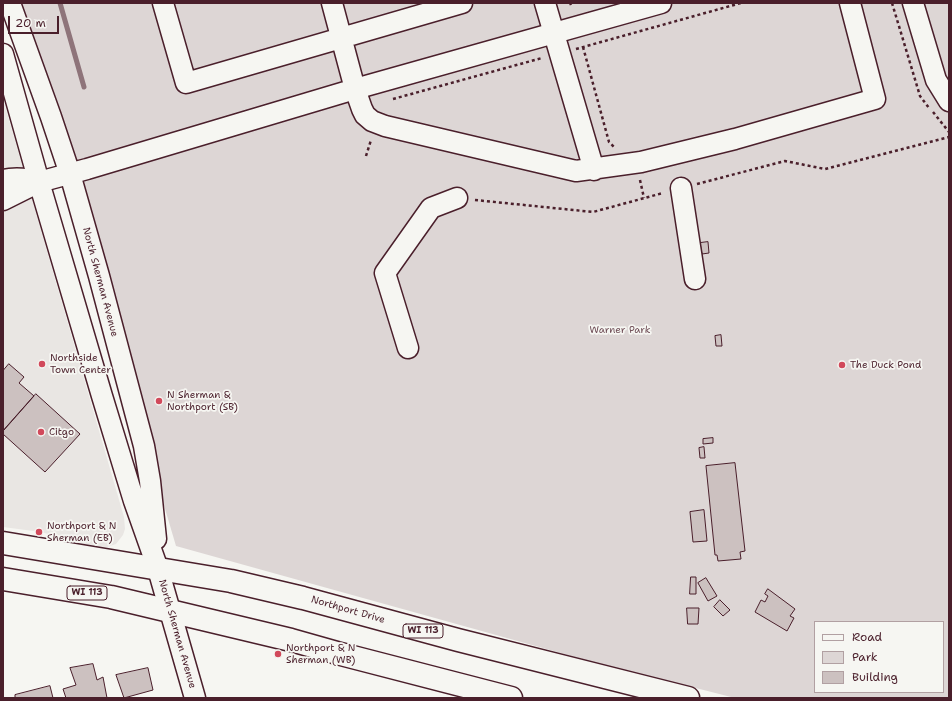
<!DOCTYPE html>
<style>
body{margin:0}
#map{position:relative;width:952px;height:701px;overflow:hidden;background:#f6f6f2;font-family:"Shantell Sans",sans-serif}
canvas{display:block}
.frame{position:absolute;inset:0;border:4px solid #4a1f2b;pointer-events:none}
.legend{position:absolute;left:814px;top:621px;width:130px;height:72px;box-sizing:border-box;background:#f6f6f2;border:1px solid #b1a0a2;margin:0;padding:5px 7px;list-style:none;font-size:12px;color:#4a1f2b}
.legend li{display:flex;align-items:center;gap:8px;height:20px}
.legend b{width:20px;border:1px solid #b1a0a2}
.scale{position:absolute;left:8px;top:16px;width:51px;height:18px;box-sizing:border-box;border:2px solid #4a1f2b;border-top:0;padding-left:5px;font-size:12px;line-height:14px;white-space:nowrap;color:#4a1f2b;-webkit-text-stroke:3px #f6f6f2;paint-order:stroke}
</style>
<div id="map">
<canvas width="952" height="701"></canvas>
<div class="frame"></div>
<ul class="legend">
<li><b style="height:5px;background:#f6f6f2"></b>Road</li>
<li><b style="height:11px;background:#ddd6d5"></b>Park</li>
<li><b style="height:11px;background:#ccc1c0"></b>Building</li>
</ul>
<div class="scale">20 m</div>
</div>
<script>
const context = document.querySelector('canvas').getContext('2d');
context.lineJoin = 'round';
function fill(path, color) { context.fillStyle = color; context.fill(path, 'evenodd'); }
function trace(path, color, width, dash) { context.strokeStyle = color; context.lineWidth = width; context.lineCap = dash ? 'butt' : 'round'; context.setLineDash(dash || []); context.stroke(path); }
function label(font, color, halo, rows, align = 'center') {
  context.font = font + ' "Shantell Sans",sans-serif'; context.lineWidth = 3.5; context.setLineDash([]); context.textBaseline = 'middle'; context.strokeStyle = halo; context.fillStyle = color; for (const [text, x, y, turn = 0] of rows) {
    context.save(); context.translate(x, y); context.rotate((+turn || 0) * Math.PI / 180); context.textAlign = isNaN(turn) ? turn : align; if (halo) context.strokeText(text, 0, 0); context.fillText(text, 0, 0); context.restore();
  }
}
const built = new Path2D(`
 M3,99L124,517L125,529L123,535L116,544L107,547L91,546L41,532L3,527Z`);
const green = new Path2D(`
 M16,3H949V698H735L586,660L176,546ZM815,622H943V692H815Z`);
const stream = new Path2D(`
 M60,3L84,87`);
const building = new Path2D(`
 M708,242L709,253L702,254L700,243Z
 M721,335L722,346H716L715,336Z
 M9,364L24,377L19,383L34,396L4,430L3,429V371Z
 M36,394L80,434L45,472L3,434V431Z
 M713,438V443L703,444V439Z
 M704,447L705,458H700L699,448Z
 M735,463L745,551L740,552L741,559L718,561L717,555H715L706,466Z
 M704,510L707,541L693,542L690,512Z
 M691,577H696V594H690Z
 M706,578L717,596L708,601L698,583Z
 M768,589L795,609L790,616L794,618L787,631L755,612L761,600L765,602L768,596L765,594Z
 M720,600L730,610L723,616L714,607Z
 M687,608H699L698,624H688Z
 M93,664L97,680L103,677L107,698H66L63,689L76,685L70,668Z
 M148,668L153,690L124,698L116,675Z
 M50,686L53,698H15V695Z`);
const path = new Path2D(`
 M570,3L571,5
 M892,3L920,96L929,108
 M583,47L609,142L614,147
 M576,49L741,3
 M393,99L542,58
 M933,112L949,132
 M366,156L371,140
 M640,180L644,198
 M697,184L785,161L825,169L949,137
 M475,200L593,212L663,193`);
const minor = new Path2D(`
 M10,3L51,117L70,174L99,276L144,446L150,481L156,539
 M163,3L186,83L462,3
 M332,3L355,89L362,109L365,115L372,121L385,126L576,171L641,162L735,139L875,99L850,3
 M545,3L594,170
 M913,3L936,80L949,101
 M3,54L39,182L102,396L134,501L158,569L195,698
 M3,180C16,177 26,178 39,182
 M681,188L695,279
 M3,200L39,182L87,169L355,89L661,3
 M408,348L385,273L431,208L457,198`);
const major = new Path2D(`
 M3,543L231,581L303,598L458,640L688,698
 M3,579L111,597L291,640L337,653L511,698`);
const markers = [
 [42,364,4,"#d1495b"],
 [842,365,4,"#d1495b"],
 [159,401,4,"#d1495b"],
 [41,432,4,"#d1495b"],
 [39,532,4,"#d1495b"],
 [278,654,4,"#d1495b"]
];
const shields = [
 [87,593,40],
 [423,631,40]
];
const shieldNames = [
 ["WI 113",87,593],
 ["WI 113",423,631]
];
const streetNames = [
 ["North Sherman Avenue",100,282,75],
 ["Northport Drive",348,610,16],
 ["North Sherman Avenue",177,634,74]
];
const parkNames = [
 ["Warner Park",620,330]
];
const poiNames = [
 ["Northside",50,358],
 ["Town Center",50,370],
 ["The Duck Pond",850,365],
 ["N Sherman &",167,395],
 ["Northport (SB)",167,407],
 ["Citgo",49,432],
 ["Northport & N",47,526],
 ["Sherman (EB)",47,538],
 ["Northport & N",286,648],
 ["Sherman (WB)",286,660]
];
fill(built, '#e9e6e3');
fill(green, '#ddd6d5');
trace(stream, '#8e747a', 5);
fill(building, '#ccc1c0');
trace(building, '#4a1f2b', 1);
trace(minor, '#4a1f2b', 23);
trace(major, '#4a1f2b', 25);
trace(path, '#4a1f2b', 2.5, [3, 3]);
trace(minor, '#f6f6f2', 20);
trace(major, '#f6f6f2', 22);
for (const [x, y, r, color] of markers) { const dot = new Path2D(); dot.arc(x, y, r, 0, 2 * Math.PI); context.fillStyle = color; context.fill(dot); trace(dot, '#f6f6f2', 1.5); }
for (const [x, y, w] of shields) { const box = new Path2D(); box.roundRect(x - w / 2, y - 7, w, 14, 3); context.fillStyle = '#f6f6f2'; context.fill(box); trace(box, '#4a1f2b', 1); }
label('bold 9px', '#4a1f2b', null, shieldNames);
label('10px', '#4a1f2b', '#f6f6f2', streetNames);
label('10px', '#6f4d56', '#f6f6f2', parkNames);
label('10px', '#4a1f2b', '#f6f6f2', poiNames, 'left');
</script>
